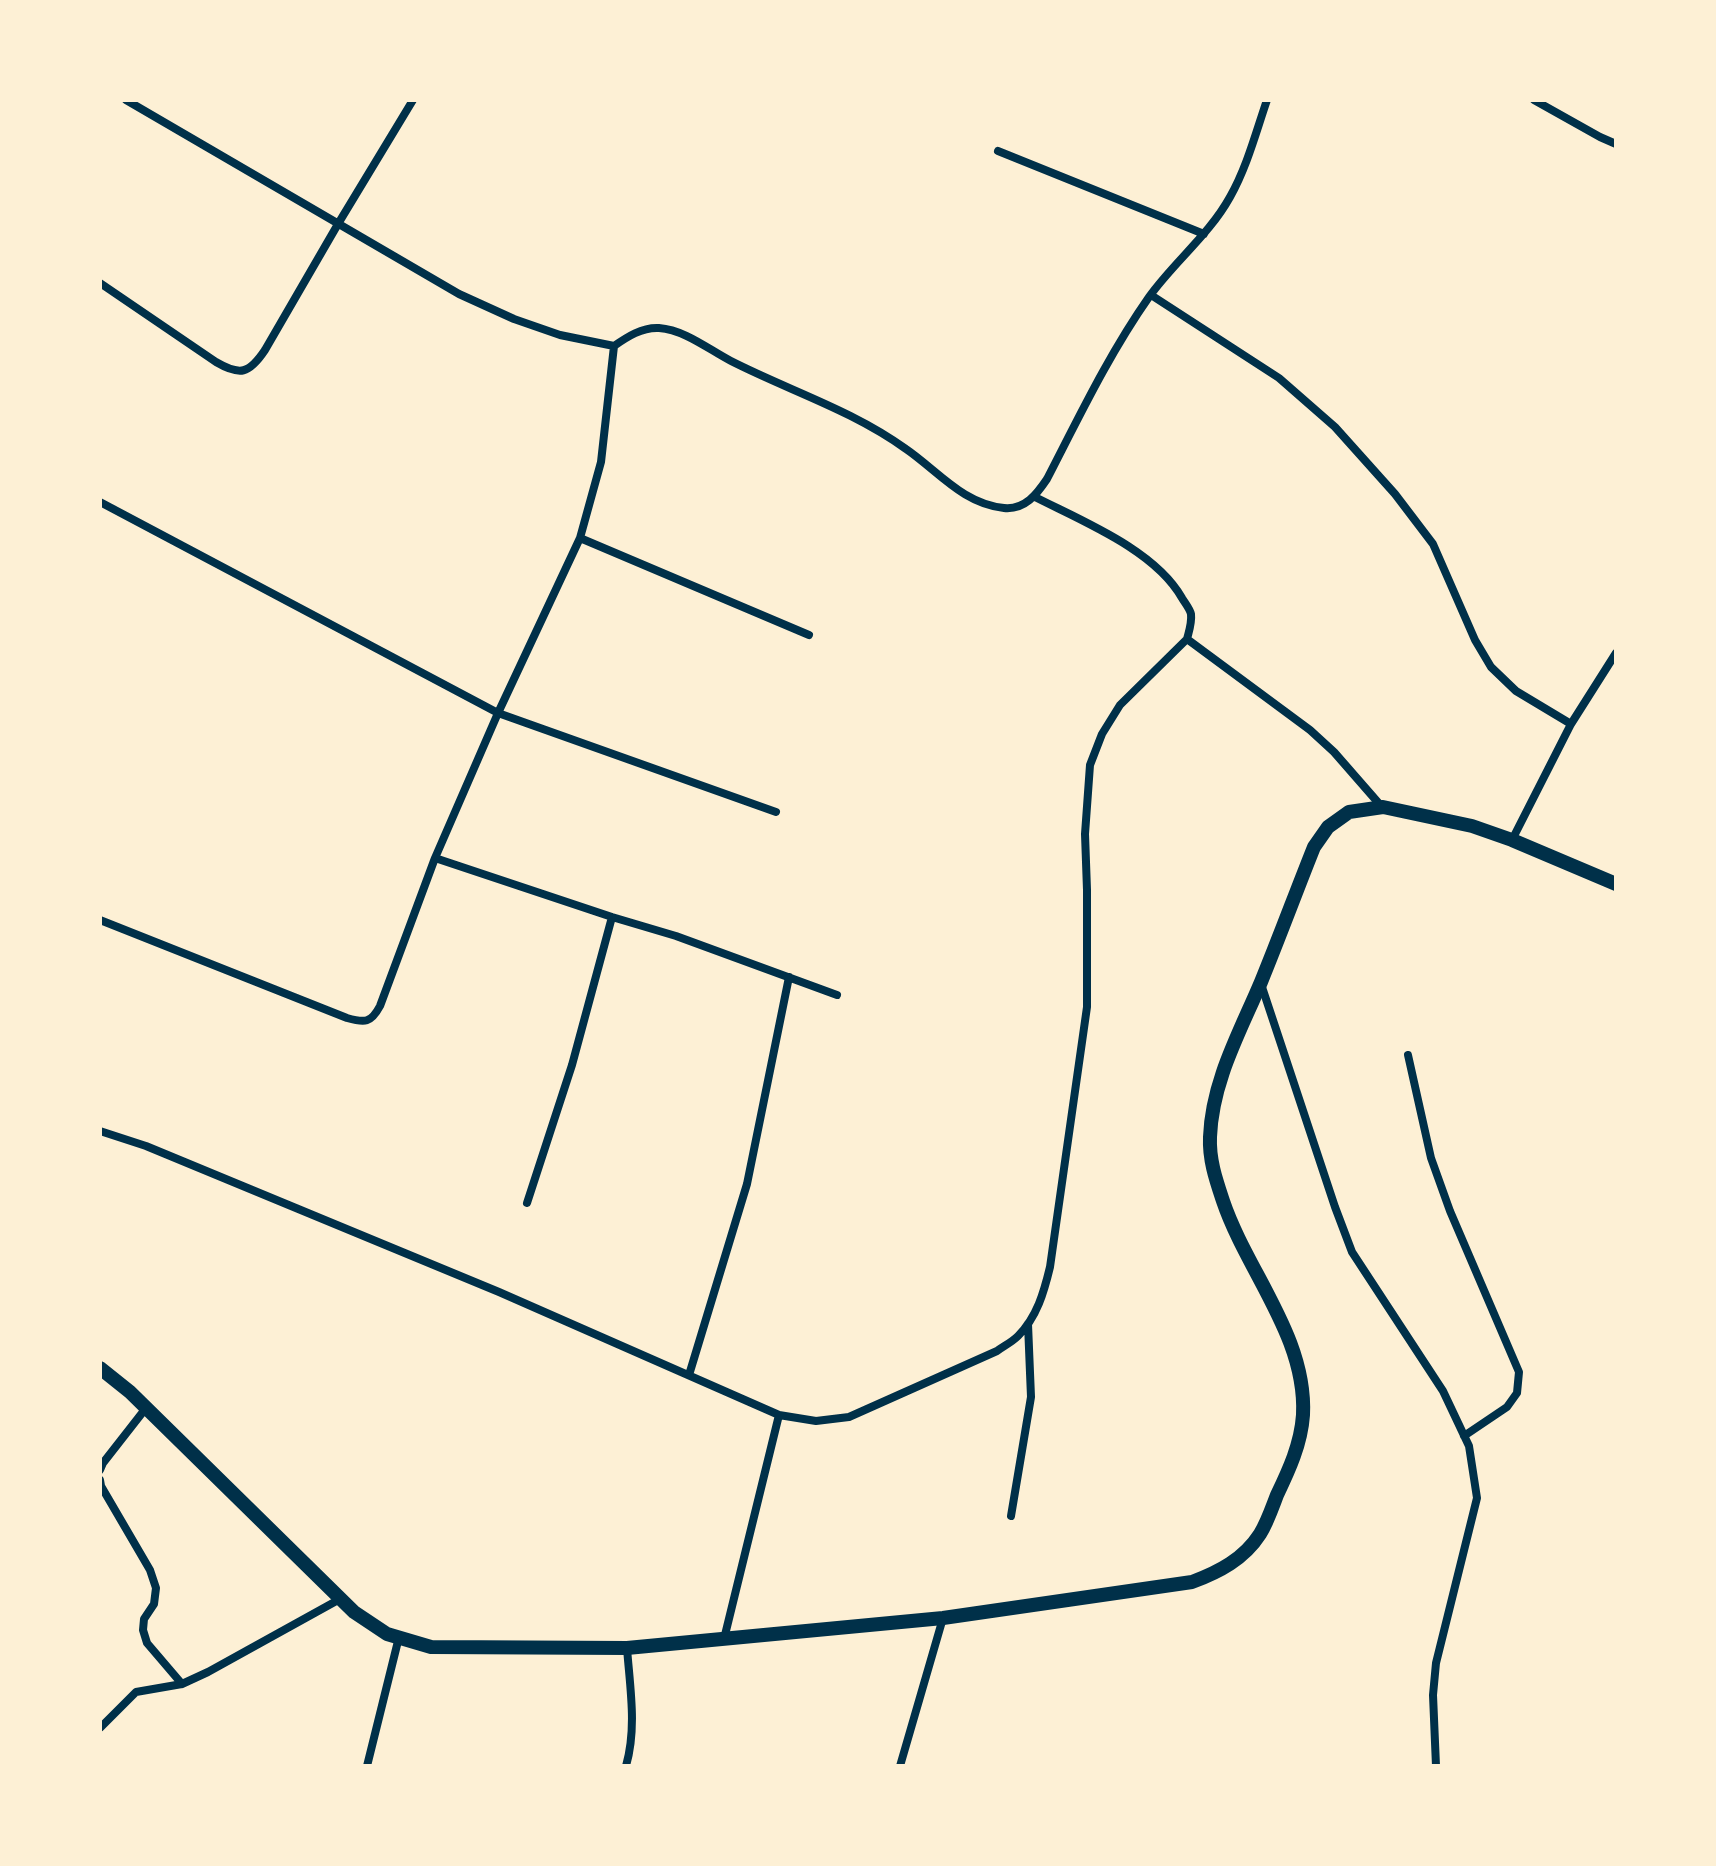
<!DOCTYPE html>
<style>
body{margin:0}
#map{position:relative;width:1716px;height:1866px;overflow:hidden;background:#fdf0d5;font-family:"PT Sans Narrow",sans-serif}
canvas{display:block}
.frame{position:absolute;inset:0;border:102px solid #fdf0d5;pointer-events:none}
</style>
<div id="map">
<canvas width="1716" height="1866"></canvas>
<div class="frame"></div>
</div>
<script>
const context = document.querySelector('canvas').getContext('2d');
context.lineJoin = 'round';
function trace(path, color, width, dash) { context.strokeStyle = color; context.lineWidth = width; context.lineCap = dash ? 'butt' : 'round'; context.setLineDash(dash || []); context.stroke(path); }
const minor = new Path2D(`
 M126,100L459,294L514,319L560,335L614,346C627,337 642,327 659,328C685,330 708,349 731,361C790,391 852,410 906,449C938,471 963,504 1004,508C1025,510 1037,494 1047,479C1079,417 1109,354 1149,297C1174,262 1209,235 1230,197C1247,167 1256,132 1267,100
 M1534,100L1600,137L1616,144
 M998,151L1204,234
 M100,283L216,362C240,376 249,374 265,350L338,224L413,100
 M1151,295L1279,378L1335,427L1395,494L1433,544L1475,640L1491,667L1516,691L1571,724
 M100,502L498,713L776,812
 M580,538L809,635
 M1187,639L1310,730L1334,752L1382,807
 M1512,840L1571,724L1616,653
 M435,858L612,917L676,936L837,995
 M100,920L347,1018C365,1023 371,1023 380,1006L435,858L498,713L580,538L601,462L614,346
 M1261,984L1335,1207L1352,1252L1443,1391L1469,1446L1477,1498L1436,1663L1433,1695L1436,1766
 M1408,1055L1431,1158L1450,1211L1519,1372L1517,1393L1507,1407L1464,1436
 M100,1131L146,1146L499,1292L779,1415L816,1421L849,1417L997,1351C1004,1346 1012,1342 1018,1336C1037,1317 1044,1292 1050,1267L1087,1007V890L1085,834L1090,765L1102,734L1120,705L1187,639C1189,631 1192,623 1191,614C1190,609 1185,603 1182,598C1155,550 1082,521 1035,497
 M527,1203L572,1065L612,917
 M689,1375L747,1184L789,977
 M100,1470L103,1463L146,1408
 M100,1480L101,1486L150,1570L156,1588L154,1604L144,1619L143,1630L147,1643L182,1684
 M1011,1516L1031,1397L1028,1324
 M724,1639L779,1415
 M100,1728L136,1692L182,1684L208,1672L340,1599
 M367,1766L399,1637
 M626,1766C637,1728 630,1688 627,1648
 M900,1766L943,1618`);
const tertiary = new Path2D(`
 M100,1368L130,1392L354,1612L387,1634L431,1647L627,1648L943,1618L1192,1582C1219,1572 1244,1559 1260,1534C1267,1523 1272,1508 1277,1495C1289,1470 1301,1444 1303,1415C1307,1337 1247,1272 1223,1201C1216,1180 1209,1160 1210,1137C1212,1081 1240,1032 1261,982C1279,938 1296,892 1314,847L1328,827L1349,812L1383,807L1472,826L1512,840L1616,884`);
trace(minor, '#003049', 8);
trace(tertiary, '#003049', 14);
</script>
